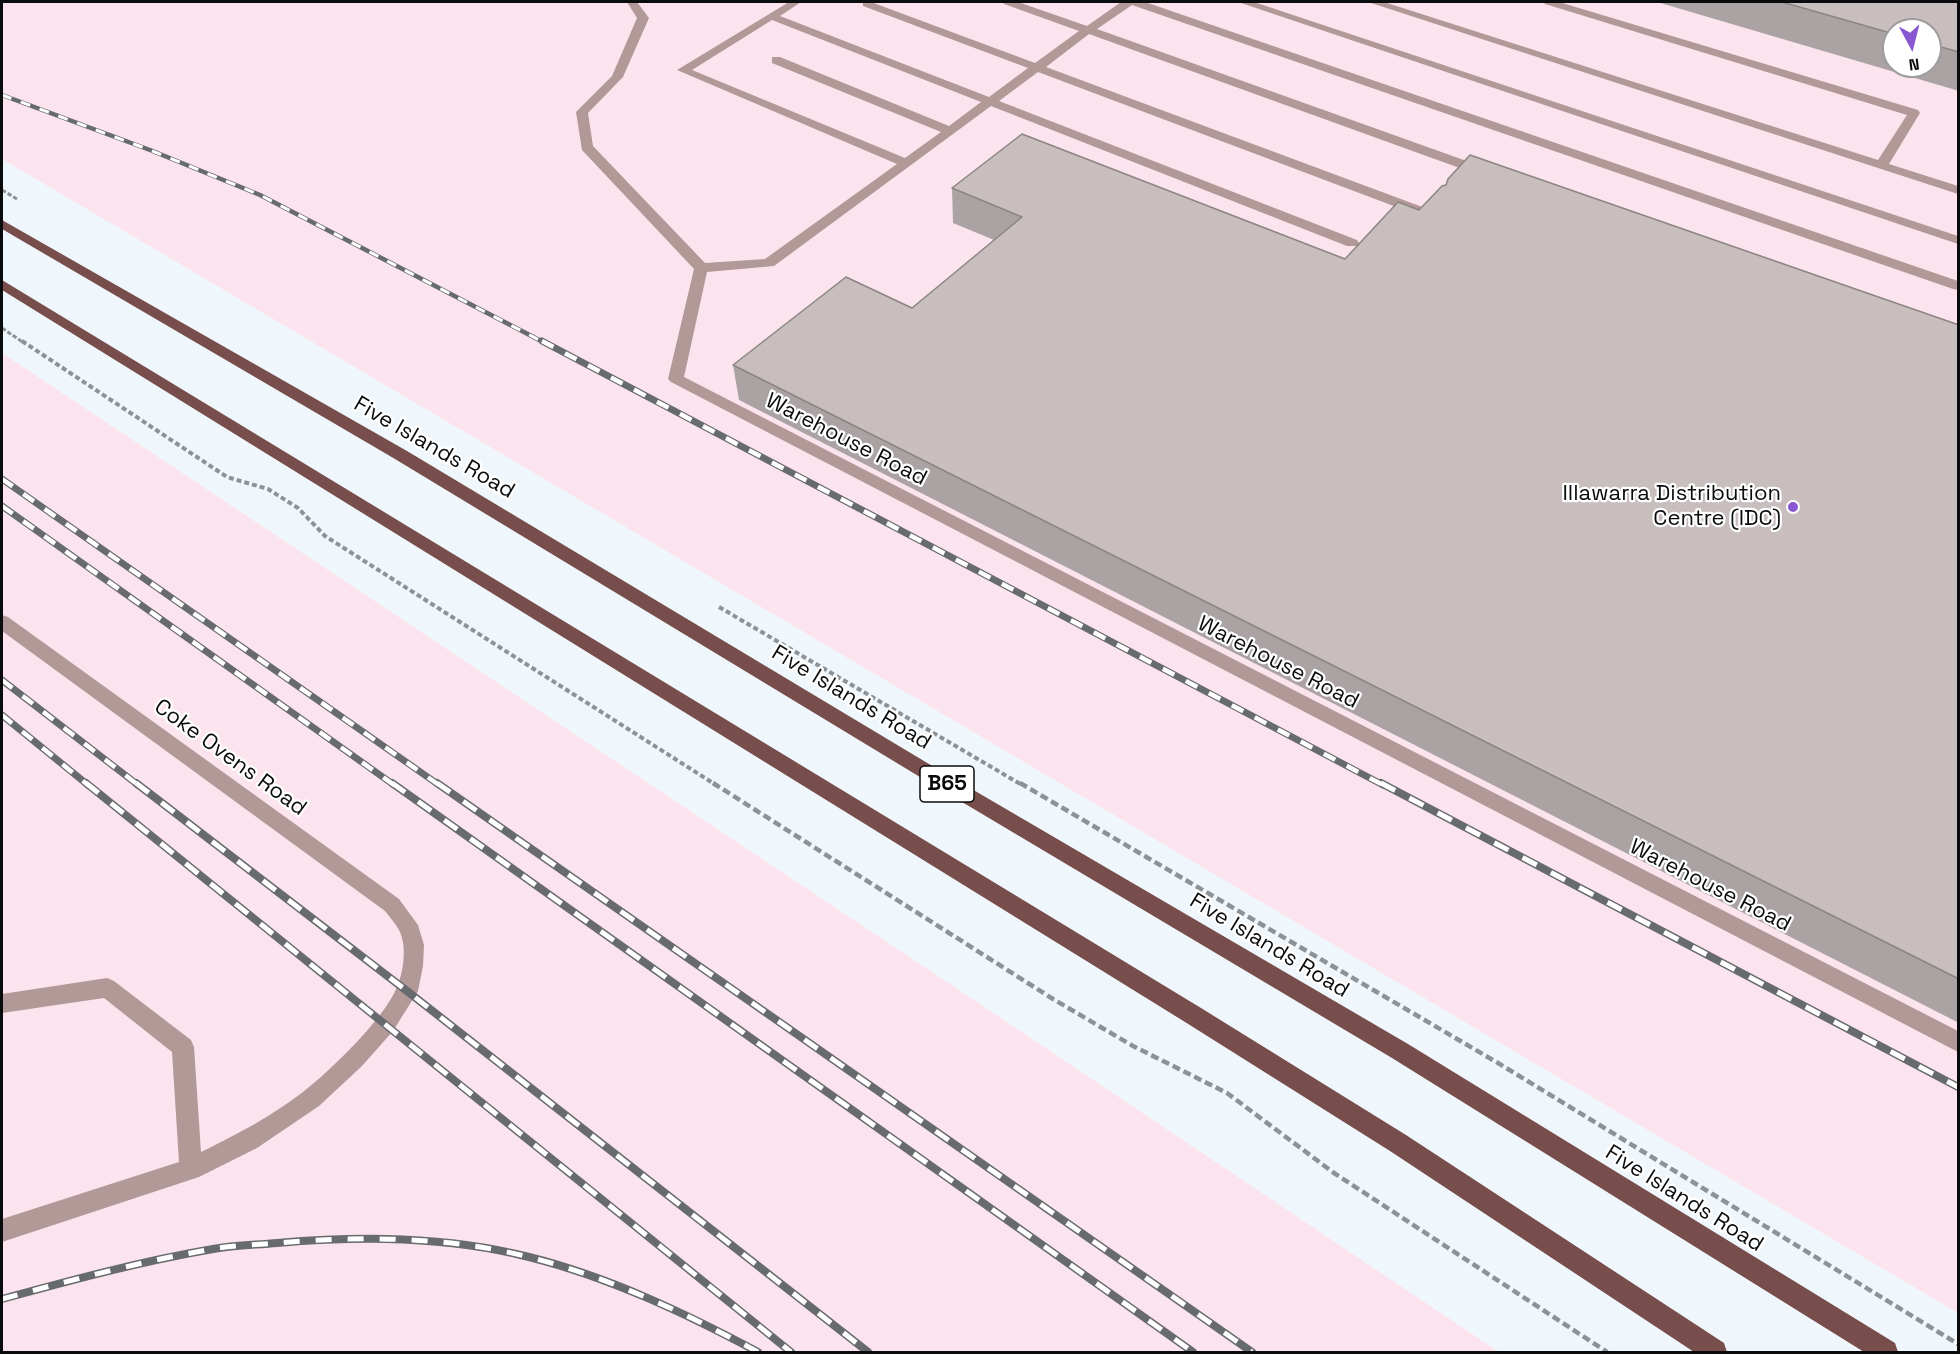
<!DOCTYPE html>
<style>
body{margin:0}
#map{position:relative;width:1960px;height:1354px;overflow:hidden;background:#f0f7fc;font-family:"Space Grotesk",sans-serif}
canvas{display:block}
.frame{position:absolute;inset:0;border:3px solid #090b0d;pointer-events:none}
.north{position:absolute;left:1882px;top:18px;width:60px;height:60px;box-sizing:border-box;background:#fff;border:2px solid #9d9d9e;border-radius:50%;rotate:173deg;font-size:16px;font-weight:700;line-height:24px;text-align:center;color:#090b0d}
.north::after{content:'';display:block;margin:auto;width:21px;height:27px;background:#8957d0;clip-path:polygon(50% 0,100% 100%,50% 72%,0 100%)}
</style>
<div id="map">
<canvas width="1960" height="1354"></canvas>
<div class="frame"></div>
<div class="north">N</div>
</div>
<script>
const context = document.querySelector('canvas').getContext('2d');
context.lineJoin = 'round';
function fill(path, color) { context.fillStyle = color; context.fill(path, 'evenodd'); }
function trace(path, color, width, dash) { context.strokeStyle = color; context.lineWidth = width; context.lineCap = dash ? 'butt' : 'round'; context.setLineDash(dash || []); context.stroke(path); }
function label(font, color, halo, rows, align = 'center') {
  context.font = font + ' "Space Grotesk",sans-serif'; context.lineWidth = 4.5; context.setLineDash([]); context.textBaseline = 'middle'; context.strokeStyle = halo; context.fillStyle = color; for (const [text, x, y, turn = 0] of rows) {
    context.save(); context.translate(x, y); context.rotate((+turn || 0) * Math.PI / 180); context.textAlign = isNaN(turn) ? turn : align; if (halo) context.strokeText(text, 0, 0); context.fillText(text, 0, 0); context.restore();
  }
}
const industrial = new Path2D(`
 M2,2H1958V1313L2,159ZM1894,30H1930V66H1894Z
 M2,353L965,994L1499,1352H2Z`);
const pathFar2 = new Path2D(`
 M2,190L17,199
 M2,328L24,343`);
const pathFar1 = new Path2D(`
 M22,341L227,477L268,489L298,508L325,536L716,785
 M719,607L1022,785`);
const path = new Path2D(`
 M713,783L1053,999L1133,1046L1227,1093L1334,1173L1607,1352
 M1020,783L1498,1063L1958,1344`);
const minor = new Path2D(`
 M627,2H637L649,18L623,77L588,113L593,146L705,263L765,259L897,164L677,70L789,2H801L780,16L989,97L1028,68L863,6V2H871L1035,63L1079,31L1004,4L1003,2H1018L1087,26L1121,2H1145L1958,281V290L1953,289L1132,5L1097,29L1489,169L1491,172L1489,175H1479L1089,34L1046,67L1425,208L1427,211L1425,214H1415L1038,72L999,101L1357,240L1359,243L1357,246H1347L991,106L774,266L707,272L684,377L1958,1031V1052L671,382L668,379L694,269L582,150L576,112L612,76L637,18ZM772,20L981,102L949,126L780,57H772V63L941,132L905,158L692,70Z
 M1238,2H1254L1958,236V244Z
 M1368,2H1384L1878,160L1907,115L1545,4L1543,2H1559L1918,110L1920,113L1889,164L1958,186V194Z
 M2,615L8,617L399,899L418,925L424,945L423,966L418,991L393,1031L362,1066L319,1106L257,1148L199,1177L2,1242V1219L179,1162L172,1052L104,998L2,1013V994L107,978L114,981L191,1040L194,1047L201,1152C236,1135 272,1116 303,1092C331,1070 384,1019 397,987C403,973 406,952 402,938C400,928 391,919 385,911L2,631Z`);
const major = new Path2D(`
 M2,220L407,451L929,764L1408,1044L1895,1343L1898,1352H1864L1392,1058L915,774L395,459L2,229Z
 M2,280L1201,1008L1406,1135L1724,1343L1727,1352H1694L1390,1151L1185,1022L2,290Z`);
const railFar2 = new Path2D(`
 M2,95L150,150L260,195L545,343`);
const railFar1 = new Path2D(`
 M542,341L1383,785
 M2,479L439,785
 M2,506L394,785
 M2,680L138,785
 M2,715L88,785`);
const rail = new Path2D(`
 M86,783L791,1352
 M136,783L407,991L868,1352
 M392,783L1193,1352
 M437,783L1252,1352
 M1381,783L1958,1087
 M2,1299C72,1280 142,1261 213,1249C234,1245 256,1245 277,1243C360,1236 446,1236 529,1257C609,1277 685,1313 758,1352`);
const wall = new Path2D(`
 M1657,2H1959V91ZM1894,30H1930V66H1894Z
 M952,188L1345,259L1419,210L1959,325V1023L739,400L733,365L912,308L994,240L953,223Z`);
const building = new Path2D(`
 M1782,2H1959V52L1930,44V30H1894V34Z
 M1022,134L1345,259L1398,202L1419,210L1442,186L1446,185L1448,179L1470,155L1959,325V979L733,365L846,277L912,308L1022,217L952,188Z`);
const markers = [
 [1793,507,6,"#8957d0"]
];
const shields = [
 [947,784,54]
];
const shieldNames = [
 ["B65",947,784]
];
const streetNames = [
 ["Warehouse Road",846,440,27],
 ["Five Islands Road",434,448,30],
 ["Warehouse Road",1278,663,27],
 ["Five Islands Road",851,698,31],
 ["Coke Ovens Road",230,758,36],
 ["Warehouse Road",1710,886,27],
 ["Five Islands Road",1269,946,31],
 ["Five Islands Road",1684,1199,32]
];
const poiNames = [
 ["Illawarra Distribution",1781,494],
 ["Centre (IDC)",1781,519]
];
fill(industrial, '#fce4ef');
trace(pathFar2, '#8d9296', 3, [4.5, 2]);
trace(pathFar1, '#8d9296', 4, [5, 3]);
trace(path, '#8d9296', 4.5, [8, 4]);
fill(minor, '#b29998');
fill(major, '#774e4c');
trace(railFar2, '#676b6e', 4.5);
trace(railFar1, '#676b6e', 7);
trace(rail, '#676b6e', 8);
trace(railFar2, '#fff', 3, [10]);
trace(railFar1, '#fff', 4.5, [13]);
trace(rail, '#fff', 5, [16]);
fill(wall, '#aba3a3');
fill(building, '#c7bebd');
trace(building, '#8b8584', 1.5);
for (const [x, y, r, color] of markers) { const dot = new Path2D(); dot.arc(x, y, r, 0, 2 * Math.PI); context.fillStyle = color; context.fill(dot); trace(dot, '#fff', 2); }
for (const [x, y, w] of shields) { const box = new Path2D(); box.roundRect(x - w / 2, y - 18, w, 36, 4.5); context.fillStyle = '#fff'; context.fill(box); trace(box, '#090b0d', 1.5); }
label('bold 21px', '#090b0d', null, shieldNames);
label('22px', '#090b0d', '#fff', streetNames);
label('22px', '#090b0d', '#fff', poiNames, 'right');
</script>
